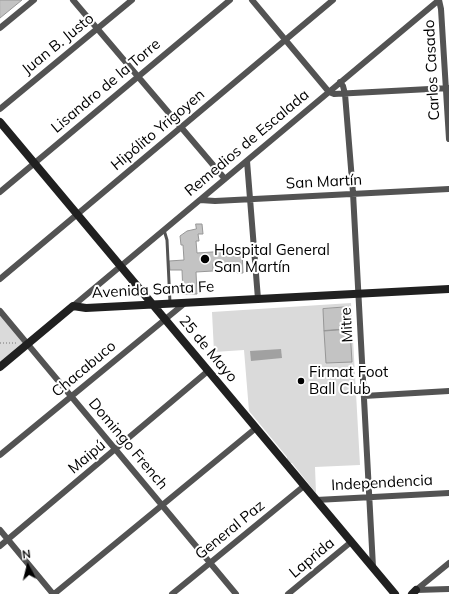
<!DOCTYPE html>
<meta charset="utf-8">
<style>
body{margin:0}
#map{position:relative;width:449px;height:594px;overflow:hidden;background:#fff;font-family:Mulish,sans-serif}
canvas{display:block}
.north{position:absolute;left:8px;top:546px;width:40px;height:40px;-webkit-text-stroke:3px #fff;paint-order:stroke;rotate:353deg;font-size:11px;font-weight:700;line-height:16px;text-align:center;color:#000}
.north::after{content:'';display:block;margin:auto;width:14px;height:18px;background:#000;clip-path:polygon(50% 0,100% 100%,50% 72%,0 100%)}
</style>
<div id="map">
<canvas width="449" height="594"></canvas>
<div class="north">N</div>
</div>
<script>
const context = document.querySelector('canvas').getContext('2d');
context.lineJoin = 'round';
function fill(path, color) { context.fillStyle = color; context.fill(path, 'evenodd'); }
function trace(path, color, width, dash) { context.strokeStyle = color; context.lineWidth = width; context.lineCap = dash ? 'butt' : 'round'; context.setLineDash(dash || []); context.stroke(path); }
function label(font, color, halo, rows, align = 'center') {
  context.font = font + ' Mulish,sans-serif'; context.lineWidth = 4; context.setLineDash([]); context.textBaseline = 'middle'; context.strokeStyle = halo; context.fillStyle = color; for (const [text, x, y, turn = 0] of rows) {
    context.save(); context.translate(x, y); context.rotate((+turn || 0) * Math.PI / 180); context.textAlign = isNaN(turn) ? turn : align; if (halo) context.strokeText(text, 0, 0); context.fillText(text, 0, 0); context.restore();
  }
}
const green = new Path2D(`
 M351,303L360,465L315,467L316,493L292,463H287V457L249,411L244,350L214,352L212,312Z
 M0,311L27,344L0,367Z`);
const water = new Path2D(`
 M281,349L282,358L251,361L250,351Z`);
const building = new Path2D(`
 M0,0H22L0,18Z
 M196,224H202L203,234H198L199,241H196L197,253L242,250L243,273H237L236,263L213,264V271L196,272L197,294H183L182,270H170L169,261L184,260L183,245H181L180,236L187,231L196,229Z
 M349,307L350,329L324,331L323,309Z
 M350,329L352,362L326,363L324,331Z`);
const path = new Path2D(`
 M0,343H17`);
const lane = new Path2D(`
 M164,230L167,240L170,303`);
const street = new Path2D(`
 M73,0L225,179
 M252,0L329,92L334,94L449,88
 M439,0L441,9L449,139
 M0,28L34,0
 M340,82L343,86L345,94L353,193L373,567
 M0,109L132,0
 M247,161L258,299
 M0,192L230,0
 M200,200L215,201L449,189
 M0,279L333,0
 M73,306L439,0
 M0,311L236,594
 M364,396L449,391
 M0,455L185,303
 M316,500L449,493
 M0,530L53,594
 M0,546L208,371
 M416,590L449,563
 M416,590L449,589
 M54,594L256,428
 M172,594L304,486
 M288,594L351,542`);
const secondary = new Path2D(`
 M0,122L395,594
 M0,367L73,306L86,308L449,289
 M412,594L416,590`);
const markers = [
 [205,259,5,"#000"],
 [301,381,4,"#000"]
];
const streetNames = [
 ["Juan B. Justo",58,44,-39],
 ["Carlos Casado",432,70,-93],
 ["Lisandro de la Torre",106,86,-40],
 ["Hipólito Yrigoyen",158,130,-40],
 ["Remedios de Escalada",247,143,-40],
 ["San Martín",324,182,-3],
 ["Avenida Santa Fe",153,290,-3],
 ["Mitre",347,325,-93],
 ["25 de Mayo",208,349,50],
 ["Chacabuco",84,369,-40],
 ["Domingo French",128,444,50],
 ["Maipú",87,457,-40],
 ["Independencia",382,483,-3],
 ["General Paz",230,530,-39],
 ["Laprida",312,558,-40]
];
const poiNames = [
 ["Hospital General",214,250],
 ["San Martín",214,267],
 ["Firmat Foot",309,372],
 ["Ball Club",309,389]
];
fill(green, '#dadada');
fill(water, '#a1a1a1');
fill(building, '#c3c3c3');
trace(building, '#979797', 1);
trace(path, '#757575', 1, [1, 2]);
trace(lane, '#535353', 3);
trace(street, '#535353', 6);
trace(secondary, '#202020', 8);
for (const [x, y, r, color] of markers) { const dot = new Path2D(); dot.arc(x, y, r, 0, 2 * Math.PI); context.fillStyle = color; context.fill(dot); trace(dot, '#fff', 1.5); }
label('15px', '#000', '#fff', streetNames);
label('15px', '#000', '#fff', poiNames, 'left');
</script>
